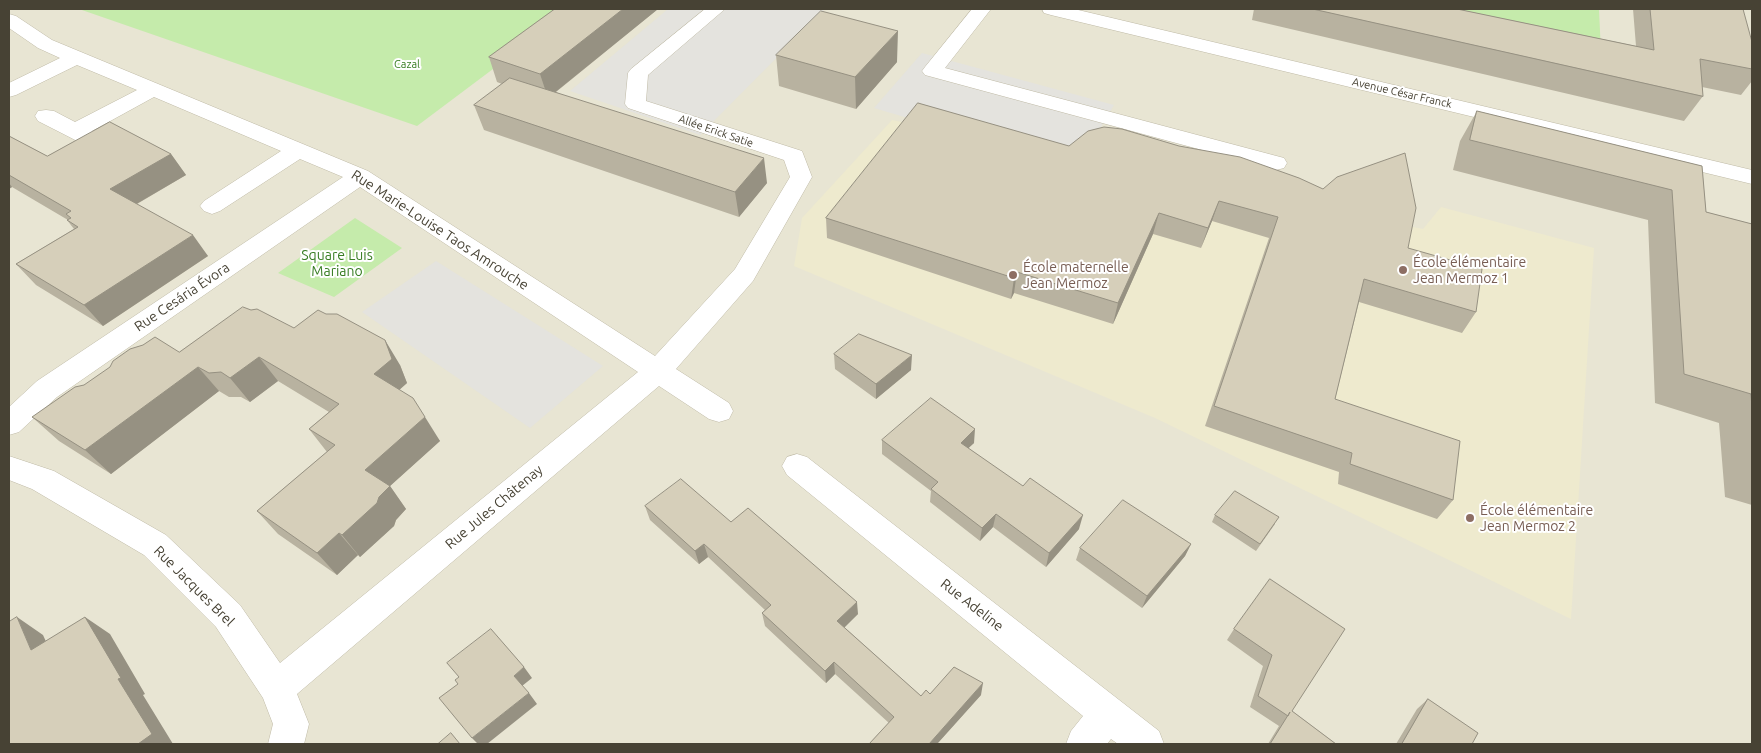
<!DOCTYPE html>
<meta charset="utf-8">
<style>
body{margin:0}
#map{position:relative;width:1761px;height:753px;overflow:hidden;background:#f4f2e5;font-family:Ubuntu,sans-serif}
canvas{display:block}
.frame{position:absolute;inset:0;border:10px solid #474234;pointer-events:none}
</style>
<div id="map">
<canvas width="1761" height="753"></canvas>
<div class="frame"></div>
</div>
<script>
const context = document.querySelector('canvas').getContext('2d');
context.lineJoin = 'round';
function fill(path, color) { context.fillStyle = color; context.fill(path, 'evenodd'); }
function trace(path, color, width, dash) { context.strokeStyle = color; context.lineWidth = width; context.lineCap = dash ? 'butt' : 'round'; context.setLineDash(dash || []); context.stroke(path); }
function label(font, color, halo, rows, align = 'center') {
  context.font = font + ' Ubuntu,sans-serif'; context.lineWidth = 4; context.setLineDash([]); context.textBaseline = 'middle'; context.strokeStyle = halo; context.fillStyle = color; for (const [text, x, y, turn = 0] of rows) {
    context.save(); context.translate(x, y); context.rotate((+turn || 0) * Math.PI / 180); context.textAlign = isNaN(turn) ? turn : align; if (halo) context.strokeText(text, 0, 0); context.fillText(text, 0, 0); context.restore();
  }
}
const residential = new Path2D(`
 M9,9H1752V744H9Z`);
const education = new Path2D(`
 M892,120L1423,229L1441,207L1594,248L1571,619L1155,418L794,266L802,218Z`);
const green = new Path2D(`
 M79,9H573L417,126Z
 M1405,9H1599L1601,53Z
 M355,218L402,248L334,297L278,273Z`);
const parking = new Path2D(`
 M668,9H825L700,135L570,91Z
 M922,53L1114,105L1077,168L874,108Z
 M436,261L603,366L530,428L362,312Z`);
const minor = new Path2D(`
 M705,9H725L648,75L646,101L802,151L812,177L753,281L676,369L729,403L733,411L729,419L719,422L709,419L659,386L297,694L309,724L304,744H268L273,724L263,698L216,627L144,555L32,489L9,480V456L54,471L166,535L240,605L280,663L638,372L360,187L57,397L19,432L9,435V407L37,381L343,177L300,159L220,211L212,214L204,211L200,206L204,201L281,151L154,97L92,131L99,134L102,139L99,144L91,146L83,144L38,121L35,116L38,111L46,110L54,111L75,122L137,90L77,65L16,95L9,97V83L60,58L38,48L9,28V14L16,16L52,40L368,171L655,356L735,269L790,177L784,160L628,108L625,104L628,73L631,69Z
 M972,9H991L945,68L1284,158L1287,163L1284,168L1276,170L925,75L922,71L925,67Z
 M1042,9H1074L1752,170V184L1051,15L1044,13Z
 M797,454L807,457L1159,731L1164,744H1118L1111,739L1107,744H1066L1071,731L1083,716L787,475L782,466L787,457Z`);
const wall = new Path2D(`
 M555,9H658L556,92L767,183L739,217L484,130L474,105L502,84L497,82L489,57Z
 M1254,9H1457L1636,46L1633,9H1743L1752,69V81L1741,95L1702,87L1703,96L1684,121L1252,20Z
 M776,55L897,62L856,109L779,86Z
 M918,103L1408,248L1476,312L1462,333L1359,302L1335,399L1453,500L1437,519L1338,484L1339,472L1205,426L1269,238L1212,221L1201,248L1153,234L1113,324L1014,293L1011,299L827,238L826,218Z
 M1477,111L1702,166L1706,212L1752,224V505L1725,497L1719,423L1655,403L1648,220L1453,170L1460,141Z
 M9,136L47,156L171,154L186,175L137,204L208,256L103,326L36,285L16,264L74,229L67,220H68L12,187L9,189Z
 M294,328L400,365L407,383L399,390L440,441L390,486L406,509L396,520L394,526L360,557L358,555L337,575L278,534L257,511L327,452L309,429L329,412L278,381L250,402L241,397H229L219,391L111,474L59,441L32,417L84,385L179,352Z
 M834,354L911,370L876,399L835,369Z
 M882,440L974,443L968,448L1079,529L1046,567L993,527L980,541L930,502L931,491L882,454Z
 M645,506L731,522L858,614L844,627L921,696L930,694L981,695L937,744H869L889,723L835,674L826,683L765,626L762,613L765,610L708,557L699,564L650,520Z
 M1215,515L1275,524L1256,551L1212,522Z
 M1191,544L1185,556L1142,608L1076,560L1080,548Z
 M1270,579L1292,711L1336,744H1268L1279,726L1250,707L1263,666L1227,640L1234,629Z
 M1428,699L1472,744H1396L1417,709Z`);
const shadedWall = new Path2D(`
 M623,9H658L548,98L540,74Z
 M898,31L897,62L856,109L855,77Z
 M171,154L186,175L126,210L110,189Z
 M764,158L767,183L739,217L735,192Z
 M9,183L12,187L9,189Z
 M1219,201L1212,221L1201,248L1208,228Z
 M1159,213L1153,234L1113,324L1118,303Z
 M193,235L208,256L103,326L84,305Z
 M1017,272L1014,293L1011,299L1014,278Z
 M385,340L400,365L407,383L389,399L374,374Z
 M912,355L911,370L876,399V384Z
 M259,357L278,381L250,402L230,378Z
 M198,367L219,391L111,474L85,450Z
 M425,417L440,441L390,486L406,509L396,520L394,526L360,557L342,535L365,470Z
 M975,429L974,443L959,457L961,443Z
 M996,514L993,527L980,541L982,528Z
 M1083,515L1079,529L1046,567L1049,553Z
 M339,533L358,555L337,575L317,553Z
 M704,544L708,557L699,564L695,551Z
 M1191,544L1185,556L1142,608L1147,596Z
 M857,602L858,614L838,634L837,621Z
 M17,617L43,635L57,666L31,650Z
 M85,617L110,634L145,694L143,695L173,744H138L118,679Z
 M834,662L835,674L826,683L825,671Z
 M524,667L532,678L522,686L514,676Z
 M983,683L981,695L937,744H929Z
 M529,693L537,704L487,744H478L472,738Z`);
const building = new Path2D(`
 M555,9H623L540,74L489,57Z
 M1313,9H1457L1654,50L1650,9H1743L1752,42V69L1700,59L1703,96Z
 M821,11L898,31L855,77L776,55Z
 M510,78L764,158L735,192L474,105Z
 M918,103L1069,146L1088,131L1104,127L1122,129L1179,146L1240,157L1299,178L1323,189L1337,177L1405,153L1416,208L1408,248L1482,269L1476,312L1364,279L1335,399L1460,441L1453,500L1350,464L1352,453L1214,406L1278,217L1219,201L1208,228L1159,213L1118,303L1017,272L1014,278L826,218Z
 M1477,111L1702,166L1706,212L1752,224V408L1751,394L1684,374L1672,190L1470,140Z
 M110,122L171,154L110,189L193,235L84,305L16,264L78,227L67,220L71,218L66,214L71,211L9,175V136L47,156Z
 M243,307L251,310L257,309L294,328L318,310L326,314H337L385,340L392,359L374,374L413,398L425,417L365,470L390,486L379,497L377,503L342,535L339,533L317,553L257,511L335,445L309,429L339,404L259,357L230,378L221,372L209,373L198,367L85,450L32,417L75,387L84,385L110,367L113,361L130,349L143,345L155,337L179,352Z
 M859,334L912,355L876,384L834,354Z
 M931,398L975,429L961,443L1023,486L1030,478L1083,515L1049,553L996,514L982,528L931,489L938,482L882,440Z
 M681,479L731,522L748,508L857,602L837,621L921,696L926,690L930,694L954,667L983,683L929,744H869L894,717L834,662L825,671L762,613L771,605L704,544L695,551L645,506Z
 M1235,491L1279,517L1260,544L1215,515Z
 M1123,500L1191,544L1147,596L1080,548Z
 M1270,579L1345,629L1292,711L1336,744H1270L1290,712L1288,716L1258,696L1272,655L1234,629Z
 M17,617L31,650L85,617L121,678L118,679L152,734L138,744H9V622Z
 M491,629L524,667L514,676L529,693L472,738L439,698L458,684L455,680L459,677L447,663Z
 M1428,699L1478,733L1472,744H1402Z
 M451,733L460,744H438Z`);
const markers = [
 [1403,270,5,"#8d6e63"],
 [1013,275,5,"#8d6e63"],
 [1470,518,5,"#8d6e63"]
];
const farParknames = [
 ["Cazal",407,64]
];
const farStreetnames = [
 ["Avenue César Franck",1402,93,13],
 ["Allée Erick Satie",716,131,19]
];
const streetNames = [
 ["Rue Marie-Louise Taos Amrouche",440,230,33],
 ["Rue Cesária Évora",182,297,-34],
 ["Rue Jules Châtenay",494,507,-40],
 ["Rue Jacques Brel",194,586,45],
 ["Rue Adeline",972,605,38]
];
const parkNames = [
 ["Square Luis",337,255],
 ["Mariano",337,271]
];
const educationNames = [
 ["École élémentaire",1413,262],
 ["Jean Mermoz 1",1413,278],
 ["École maternelle",1023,267],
 ["Jean Mermoz",1023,283],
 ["École élémentaire",1480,510],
 ["Jean Mermoz 2",1480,526]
];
fill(residential, '#e8e5d3');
fill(education, '#eeeace');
fill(green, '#c5ebab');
fill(parking, '#e4e3de');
trace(minor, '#c0bba7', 1);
fill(minor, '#fff');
fill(wall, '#b8b2a0');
fill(shadedWall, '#969182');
fill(building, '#d6cfba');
trace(building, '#969182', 1);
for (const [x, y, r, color] of markers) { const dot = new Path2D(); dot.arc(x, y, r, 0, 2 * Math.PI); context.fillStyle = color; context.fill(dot); trace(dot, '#fff', 2); }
label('11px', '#387d23', '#fff', farParknames);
label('11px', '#474234', '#fff', farStreetnames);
label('14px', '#474234', '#fff', streetNames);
label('14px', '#387d23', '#fff', parkNames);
label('14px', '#785e54', '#fff', educationNames, 'left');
</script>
